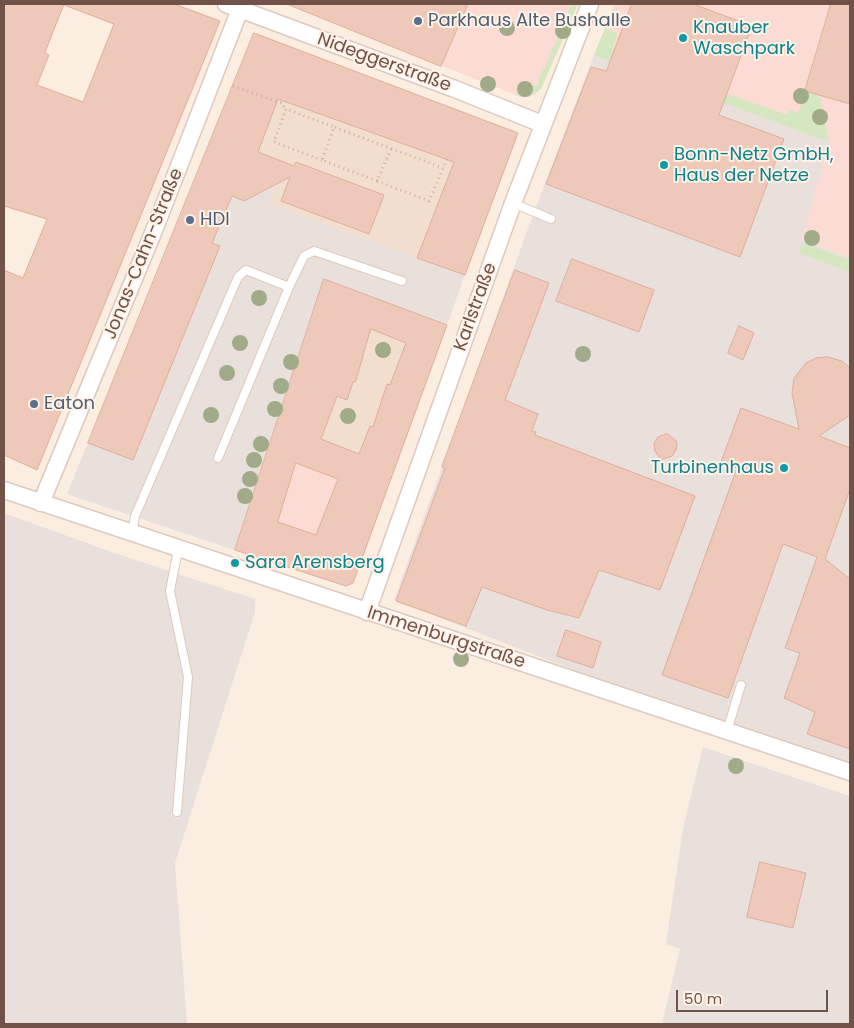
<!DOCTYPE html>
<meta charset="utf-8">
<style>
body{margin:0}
#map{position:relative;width:854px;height:1028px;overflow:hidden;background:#fbede0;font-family:Poppins,sans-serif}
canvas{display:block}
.frame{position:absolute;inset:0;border:5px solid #705249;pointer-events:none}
.scale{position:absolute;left:676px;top:990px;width:152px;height:22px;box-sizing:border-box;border:2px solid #705249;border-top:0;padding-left:6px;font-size:15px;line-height:18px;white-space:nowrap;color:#705249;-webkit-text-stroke:4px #fef2e6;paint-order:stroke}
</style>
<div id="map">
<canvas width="854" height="1028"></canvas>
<div class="frame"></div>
<div class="scale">50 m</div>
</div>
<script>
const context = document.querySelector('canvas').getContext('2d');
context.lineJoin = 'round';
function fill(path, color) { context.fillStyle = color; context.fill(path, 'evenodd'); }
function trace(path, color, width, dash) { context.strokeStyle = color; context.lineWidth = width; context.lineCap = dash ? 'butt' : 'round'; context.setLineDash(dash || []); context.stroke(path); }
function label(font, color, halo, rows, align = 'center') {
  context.font = font + ' Poppins,sans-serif'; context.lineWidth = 4; context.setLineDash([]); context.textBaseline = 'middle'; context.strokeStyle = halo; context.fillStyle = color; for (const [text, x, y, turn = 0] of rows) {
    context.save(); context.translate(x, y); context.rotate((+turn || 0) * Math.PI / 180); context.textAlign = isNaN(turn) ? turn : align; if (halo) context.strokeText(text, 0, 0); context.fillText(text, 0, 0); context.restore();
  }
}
const residential = new Path2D(`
 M254,33L518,133L465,275L268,204L214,134Z
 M324,279L447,325L385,496L296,463L314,406Z`);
const commercial = new Path2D(`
 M382,4H578L541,89L534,95L524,98L370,38Z
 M615,4H850V258L801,240L594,55Z
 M296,463L385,496L353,583L346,586L302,572L253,497L283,506Z`);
const industrial = new Path2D(`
 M594,55L829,142L801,240L850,258V765L736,726L656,702L394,600L530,223Z
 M214,134L286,163L269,204L465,275L447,325L324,280L235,550L67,494L176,228L212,243L232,196Z
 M4,513L117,554L255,599V612L175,863L187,1024H4Z
 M703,747L850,796V1024H662L680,949L666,944L683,828Z`);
const green = new Path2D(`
 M573,4H578L541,89L529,97L516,95L523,81L537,87L542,70L545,69L551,50L560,35L559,32L569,13L568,11Z
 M605,28L617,33L612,53L787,115L790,109L798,113L807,91L820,95L829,142L594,55Z
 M803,243L850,260V272L799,253Z`);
const building = new Path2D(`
 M4,4H174L220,21L37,470L4,455V270L23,278L47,219L4,206ZM64,5L114,24L83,102L37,85L49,55L45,53Z
 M287,4H468L441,66Z
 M632,4H693L752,26L719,115L784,139L740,257L546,184L591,67L606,71Z
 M831,4H850V104L805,91Z
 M254,33L518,133L465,275L417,258L454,162L278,99L258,152L294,166L296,162L384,195L369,234L281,201L290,177L244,201L232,196L212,243L220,246L133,460L88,443Z
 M572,259L654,290L639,332L556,301Z
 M515,270L549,283L505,400L538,414L532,431L536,432L535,435L695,496L660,590L599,570L579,618L547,610L482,587L466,626L396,601L445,468L442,467Z
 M324,279L447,325L353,583L346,586L235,550ZM371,329L406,343L390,385L387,384L373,427L370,426L359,454L321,439L337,396L347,400L353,382H355ZM296,463L338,479L316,535L278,522Z
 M739,326L754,333L743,360L728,353Z
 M828,357L842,361L850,368V415L819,436L850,448V489L825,559L850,579V749L807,734L815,712L784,698L800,653L785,648L817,557L783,544L728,698L662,675L737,468L721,462L741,408L799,429L792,393L794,378L806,363L816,358Z
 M668,434L677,442L676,450L672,456L661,460L655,451L654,444L658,437Z
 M566,630L601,642L593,668L557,656Z
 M760,862L806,873L793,928L747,917Z`);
const path = new Path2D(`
 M233,86L281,103L286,109
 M391,149L377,181L429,201L447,159
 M322,160L274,142L286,109L334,127
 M377,181L322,160L334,127L443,168`);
const lane = new Path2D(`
 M513,203L551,219
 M218,458L289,287
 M132,534L135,516L238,277L246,270L289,287L304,256L314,251L402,281
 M727,731L741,685
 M177,812L188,677L170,591L178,549`);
const street = new Path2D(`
 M226,4L455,89L542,124
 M4,490L850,772
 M41,503L153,233L242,4
 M367,612L513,203L590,4`);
const trees = [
 [507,28],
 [563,31],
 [488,84],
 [525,89],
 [801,96],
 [820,117],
 [812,238],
 [259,298],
 [240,343],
 [383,350],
 [583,354],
 [291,362],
 [227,373],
 [281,386],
 [275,409],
 [211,415],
 [348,416],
 [261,444],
 [254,460],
 [250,479],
 [245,496],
 [461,659],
 [736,766]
];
const markers = [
 [418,21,5,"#5c6f8a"],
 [683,38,5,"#0f9aa8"],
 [664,165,5,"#0f9aa8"],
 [190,220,5,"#5c6f8a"],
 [34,404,5,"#5c6f8a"],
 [784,468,5,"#0f9aa8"],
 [235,563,5,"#0f9aa8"]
];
const serviceNames = [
 ["Parkhaus Alte Bushalle",428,21],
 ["HDI",200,220],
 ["Eaton",44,404]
];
const cultureNames = [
 ["Knauber",693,28],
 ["Waschpark",693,49],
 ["Bonn-Netz GmbH,",674,155],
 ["Haus der Netze",674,176],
 ["Turbinenhaus",774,468,"right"],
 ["Sara Arensberg",245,563]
];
const streetNames = [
 ["Nideggerstraße",384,63,20],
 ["Jonas-Cahn-Straße",144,254,-68],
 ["Karlstraße",476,307,-70],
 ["Immenburgstraße",446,638,18]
];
fill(residential, '#f2decf');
fill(commercial, '#fbdbd4');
fill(industrial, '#e9e0dc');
fill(green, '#d4e7c0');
fill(building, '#eec8b9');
trace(building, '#e0ad9b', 1);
trace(lane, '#dec9bd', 10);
trace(street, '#dec9bd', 19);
trace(path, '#d2ac9d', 3, [1, 4]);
trace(lane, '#fff', 8);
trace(street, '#fff', 16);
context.fillStyle = '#a1ab89';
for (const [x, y] of trees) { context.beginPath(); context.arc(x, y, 8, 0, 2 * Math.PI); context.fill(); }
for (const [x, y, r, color] of markers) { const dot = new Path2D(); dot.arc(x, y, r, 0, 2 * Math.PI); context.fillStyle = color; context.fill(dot); trace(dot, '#fef2e6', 2); }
label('18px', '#4e5e75', '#fef2e6', serviceNames, 'left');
label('18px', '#0d838f', '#fef2e6', cultureNames, 'left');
label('18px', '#705249', '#fef2e6', streetNames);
</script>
